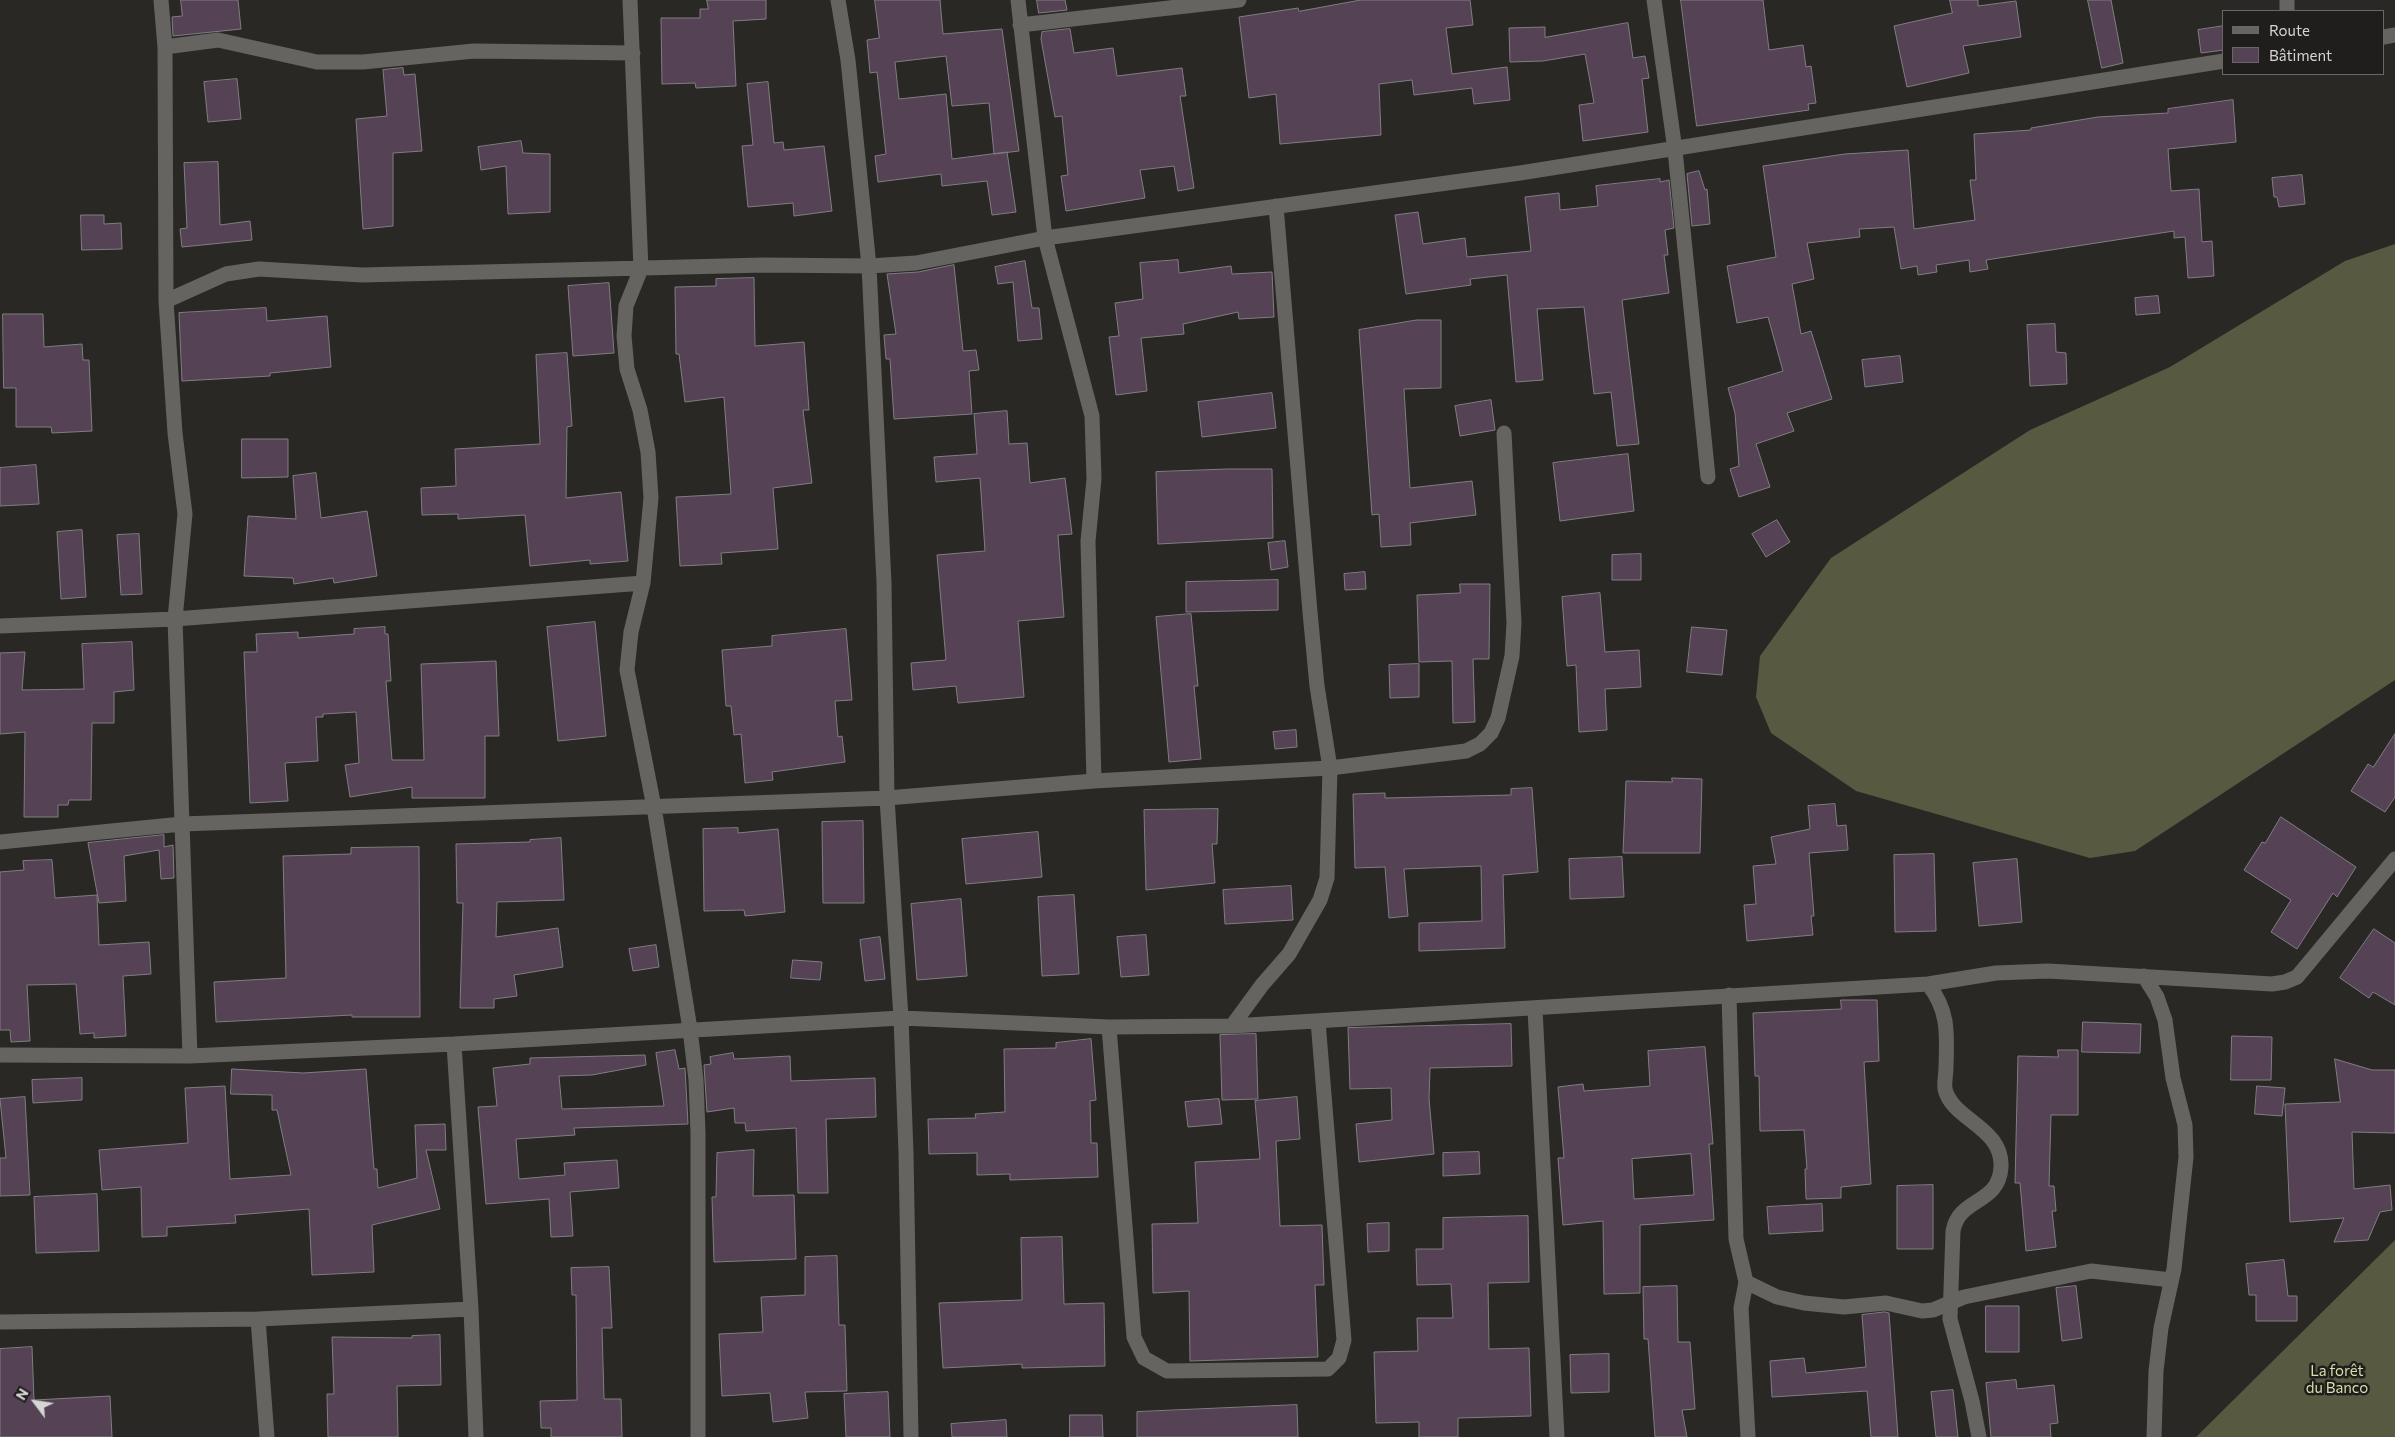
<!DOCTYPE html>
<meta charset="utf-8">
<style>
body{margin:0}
#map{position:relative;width:2395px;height:1437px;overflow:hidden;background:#292825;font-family:Commissioner,sans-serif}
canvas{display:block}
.legend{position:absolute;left:2222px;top:10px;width:162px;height:65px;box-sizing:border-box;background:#1f1e1c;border:1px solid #686765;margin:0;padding:6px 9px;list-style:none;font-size:15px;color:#d5d5d3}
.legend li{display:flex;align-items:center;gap:10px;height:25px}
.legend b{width:25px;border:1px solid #686765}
.north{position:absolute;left:10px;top:1377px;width:50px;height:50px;-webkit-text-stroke:4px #1f1e1c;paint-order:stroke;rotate:301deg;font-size:14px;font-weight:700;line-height:20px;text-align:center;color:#d5d5d3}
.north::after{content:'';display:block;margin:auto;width:18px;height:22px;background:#d5d5d3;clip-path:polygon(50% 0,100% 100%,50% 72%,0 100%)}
</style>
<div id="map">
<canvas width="2395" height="1437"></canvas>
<ul class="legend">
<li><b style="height:6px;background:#656461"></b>Route</li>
<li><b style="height:14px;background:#554255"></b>Bâtiment</li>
</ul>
<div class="north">N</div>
</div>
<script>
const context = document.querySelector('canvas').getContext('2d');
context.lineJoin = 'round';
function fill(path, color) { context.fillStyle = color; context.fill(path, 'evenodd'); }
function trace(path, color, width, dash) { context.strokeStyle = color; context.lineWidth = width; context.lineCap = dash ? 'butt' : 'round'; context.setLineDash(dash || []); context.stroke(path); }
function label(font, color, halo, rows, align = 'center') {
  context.font = font + ' Commissioner,sans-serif'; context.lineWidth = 5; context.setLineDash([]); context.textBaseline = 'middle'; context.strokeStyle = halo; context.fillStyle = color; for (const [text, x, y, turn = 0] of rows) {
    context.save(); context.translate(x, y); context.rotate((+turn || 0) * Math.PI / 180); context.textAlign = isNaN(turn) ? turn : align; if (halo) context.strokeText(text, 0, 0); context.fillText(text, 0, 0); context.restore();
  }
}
const forest = new Path2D(`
 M2395,244V680L2135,851L2090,858L1856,791L1771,733L1756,697L1760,656L1831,558L2030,430L2170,367L2345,261Z
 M2395,1240V1437H2196Z`);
const building = new Path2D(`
 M181,0H238L241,29L173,36L172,17L182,16Z
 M707,0H766V19L733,21L736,86L696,88L695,83L662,84L661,18H700V9H708Z
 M875,0H940L943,34L1002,29L1019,151L994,154L989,103L952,106L946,56L895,62L899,99L946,94L952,159L1007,152L1016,212L992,215L987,181L942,186L941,174L878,182L875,156L886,154L877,72L870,73L867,40L879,38Z
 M1037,0H1065L1067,10L1039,13Z
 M1361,0H1470L1473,25L1446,28L1452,74L1507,67L1510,100L1474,104L1472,88L1414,95L1412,80L1379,84L1381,135L1280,144L1276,94L1249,98L1239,17L1298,8L1299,11Z
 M1681,0H1763L1769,50L1803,45L1806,67L1811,66L1816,103L1808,104L1809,110L1697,126Z
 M1950,0H1978V6L2016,1L2021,37L1963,46L1969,73L1907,87L1894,26L1952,13Z
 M2088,0H2111L2123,63L2102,68Z
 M1628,23L1633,58L1645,56L1649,78L1642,79L1648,132L1583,141L1579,105L1594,103L1585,54L1543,61L1510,62L1509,28L1545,27V37Z
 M2224,26V50L2201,53L2198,30Z
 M1070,29L1074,53L1113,48L1117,76L1182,68L1186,96H1180L1194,188L1178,191L1174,166L1140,170L1145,198L1066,211L1061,176L1068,175L1062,116L1055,117L1041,39L1042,32Z
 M403,68L404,75L415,74L422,151L393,153V226L363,229L356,119L387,116L383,70Z
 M237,79L241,119L208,122L204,82Z
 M768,82L774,143L783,142L784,150L824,146L832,211L794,216L793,203L748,207L742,146L753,145L747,84Z
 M2233,100L2236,142L2168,149L2171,191L2199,189L2202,242L2212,241L2214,276L2188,278L2185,237L2174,238V231L1986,260L1988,269L1970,272L1969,260L1936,265L1937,272L1918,275L1917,266L1901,269L1894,227L1859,229L1860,237L1807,243L1814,279L1792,284L1801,334L1811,331L1832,399L1787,413L1794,431L1756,444L1770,487L1739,497L1730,469L1739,466L1735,413L1728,388L1783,371L1768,317L1737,323L1727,266L1776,257L1763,166L1845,154L1908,150L1914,229L1975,220L1970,180H1976L1974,134L2031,130V128L2098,117L2168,113V109Z
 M521,141L523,153L550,154V212L508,214L506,166L481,170L478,147Z
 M218,162L220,225L250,221L252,240L182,247L180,229L187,228L184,163Z
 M1699,171L1705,190L1707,189L1710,224L1692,226L1687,174Z
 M2302,175L2305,204L2279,207L2277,197H2274L2272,178Z
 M1660,179V182L1669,180L1674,228L1665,230L1668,255H1664L1669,293L1622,300L1639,444L1617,446L1611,392L1594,394L1584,307L1537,309L1543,380L1516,382L1507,275L1470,279L1471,285L1406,294L1395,215L1418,212L1423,244L1465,238L1467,257L1531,251L1525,197L1559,193L1560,210L1598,206L1596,186Z
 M81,215H104V224L121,223L122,249L82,250Z
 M1178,260L1179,273L1231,266L1232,274L1272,272L1274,317L1239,319L1238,312L1183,324L1184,334L1141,338L1147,391L1116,395L1109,337L1119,336L1115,303L1143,299L1140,263Z
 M1025,261L1032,308H1039L1042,339L1018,341L1013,282L998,284L995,267Z
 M954,265L963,351L976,350L979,370L969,371L972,414L894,419L890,359H886L884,335L896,334L887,274L918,272Z
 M754,278L755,346L804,342L809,410H803L812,483L773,488L778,549L721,553L722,564L680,566L676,497L731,494L724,397L685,402L679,354H676L675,287L716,286V279Z
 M609,283L614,353L573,356L568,286Z
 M2158,296L2160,313L2136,315L2135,298Z
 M266,308L267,321L327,316L331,367L270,373V376L182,381L179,313Z
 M3,314H43L44,347L82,344L83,360H89L92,431L52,433L51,427H16V388H4Z
 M1417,320H1441V388L1404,389L1410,488L1472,481L1476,515L1410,523L1411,545L1381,547L1379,514L1372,515L1359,330Z
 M2055,324L2056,352L2066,353L2067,384L2030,386L2027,325Z
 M567,353L572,426L567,427L566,498L621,492L628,561L590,564V560L530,566L525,515L458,519V514L422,515L421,488L456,486L455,449L540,444L536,355Z
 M1900,356L1903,382L1865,387L1862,360Z
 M1272,393L1276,428L1202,437L1198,402Z
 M1491,400L1495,430L1460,436L1455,406Z
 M1007,411L1009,444L1027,443L1030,483L1065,478L1072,534L1058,535L1064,617L1018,621L1024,697L958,703L956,686L913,690L911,663L946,660L937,555L985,551L980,478L936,482L934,457L977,454L974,414Z
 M242,439H288V477L242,478Z
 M1628,454L1634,511L1560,521L1553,463Z
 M36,465L39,504L0,506V468Z
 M1228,469H1272L1273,538L1158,544L1156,472Z
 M316,473L321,518L367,511L377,576L334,583L333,578L294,584L293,578L244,576L248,516L296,519L293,476Z
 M1777,520L1790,542L1766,557L1752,534Z
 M82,530L86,597L61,599L57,532Z
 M139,534L142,594L121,595L117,535Z
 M1285,541L1288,567L1271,570L1268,543Z
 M1641,554V580H1612V555Z
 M1365,572L1366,589L1345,590L1344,574Z
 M1278,580V610L1186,612V582Z
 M1460,584H1490L1489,659H1473L1475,722L1453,723L1452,661L1419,662L1417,595L1460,593Z
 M1600,593L1605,652L1639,650L1641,687L1605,689L1607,730L1579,732L1576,665L1567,666L1562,597Z
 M1191,614L1198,686H1194L1201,759L1169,762L1156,617Z
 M595,622L606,736L558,741L547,627Z
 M385,627V634H388L391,681H386L392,760H424L421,664L496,661L499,736H485V798H412V787L350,797L345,765L359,763L356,712L323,714V717H316L318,761L285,763L288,801L250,803L244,652H257L256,634L298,632V638L354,634V629Z
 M1692,627L1727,630L1722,675L1687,672Z
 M846,629L852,700L835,701L838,737L842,736L845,762L772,772L773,780L745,783L741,734L734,735L731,706H726L722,650L772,646V636Z
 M132,642L134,690L114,692V723H92L91,800H69L68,805H58V817H24L25,732L0,734V653L25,652L22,690L84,689L82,644Z
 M1419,664V697L1390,698L1389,665Z
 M1296,730L1297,747L1275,749L1273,732Z
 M2395,734V797L2385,812L2351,791L2368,764L2373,767Z
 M1672,778L1702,779L1700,853H1623L1626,781L1672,782Z
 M1532,788L1538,872L1503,875L1505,948L1419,951V923L1482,921L1481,866L1404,869L1408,916L1389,918L1385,867L1355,868L1353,794L1385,793V798L1511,795V789Z
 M1835,804L1837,826L1846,825L1848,850L1809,853L1814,916H1811L1813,935L1747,941L1744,905L1756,904L1753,866L1776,864L1771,837L1810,829L1808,806Z
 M1218,809L1217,844H1212L1215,883L1146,890L1144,810Z
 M2281,817L2356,867L2337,897L2333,893L2297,949L2271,932L2291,900L2244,870L2262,842L2265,843Z
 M863,821L864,903H823L822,822Z
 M738,828V833L778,829L785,912L745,916L744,910L704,911L703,829Z
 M1038,832L1042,877L966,884L962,839Z
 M164,835V847L173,845L174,878L161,879L159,850L124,856L126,901L99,903L88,843Z
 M561,838L564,900L497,902L496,937L558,928L563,967L514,975L517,996L494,999V1008H460L463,903H457L456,844L530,842V840Z
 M419,847L420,1017H352V1015L216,1022L214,982L286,978L283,856L351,854V848Z
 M1934,854L1936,931L1895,932L1894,855Z
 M1622,857L1624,897L1570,899L1569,859Z
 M2017,859L2022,922L1979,926L1973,863Z
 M52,860L55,898L97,895L99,945L149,942L151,974L123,976L126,1036L94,1038V1033L80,1034L76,984L27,985L30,1041L11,1042L10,1030H0V872L24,870L23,861Z
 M1291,886L1293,920L1225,924L1223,890Z
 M1074,895L1079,974L1042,976L1038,897Z
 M961,899L967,976L917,980L911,904Z
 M2374,929L2395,943V1005L2373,992L2369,998L2340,978Z
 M1146,935L1149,975L1121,977L1117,937Z
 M880,937L885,979L865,981L860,940Z
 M656,945L659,967L633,971L629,949Z
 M793,960L822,962L820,980L791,978Z
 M1841,1000H1877L1879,1061L1864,1062L1871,1184L1841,1187V1198L1806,1199L1805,1169H1807L1804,1130L1760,1131L1759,1076H1755L1753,1013L1841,1009Z
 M2083,1022L2141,1024L2140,1053L2082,1052Z
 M1511,1024L1512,1066L1430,1068L1429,1099L1434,1154L1359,1162L1356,1124L1392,1120L1391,1088L1350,1089L1348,1028Z
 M1256,1034L1258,1099L1222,1100L1220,1035Z
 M2232,1036L2272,1037L2271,1080H2231Z
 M1091,1039L1096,1100L1090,1101L1091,1143H1097L1098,1177L1010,1180V1174L977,1175V1153L929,1154L928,1119L976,1118L975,1114L1005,1112L1004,1049L1056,1048V1043Z
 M1705,1047L1713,1144H1709L1714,1220L1640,1225V1293L1604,1294L1603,1221L1563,1225L1558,1158H1564L1558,1087L1583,1084L1584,1091L1650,1086L1648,1051ZM1691,1154L1694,1195L1634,1199L1632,1159Z
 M675,1050L679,1069L685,1068L688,1124L574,1128L575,1135L516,1139L519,1179L565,1175L564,1163L617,1160L619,1188L570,1192L573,1236L551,1237L549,1199L486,1204L478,1107L497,1106L493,1068L530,1064V1058L645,1055L646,1065L592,1075L559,1076L562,1109L664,1106L656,1053Z
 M2058,1050H2078V1115H2051L2049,1186H2054L2056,1211H2052L2056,1247L2026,1251L2020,1183H2015L2018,1056L2058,1057Z
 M733,1053L734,1059L790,1056L791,1081L875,1078L876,1117L826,1119L828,1193H798L796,1128L746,1131L745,1123H735L734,1108L707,1112L704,1065L711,1064L710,1057Z
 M2335,1059L2372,1070H2395V1133L2352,1132L2354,1189L2390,1185L2392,1210L2380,1212L2368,1240L2334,1242L2344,1218L2290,1222L2285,1104L2340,1102Z
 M232,1069L303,1073L366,1069L374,1169H377L378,1188L417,1178L415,1125L445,1124L446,1150H426L440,1209L372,1225L374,1272L312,1275L309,1209L235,1215L236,1223L167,1227V1236L142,1237L141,1187L102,1190L99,1150L188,1143L185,1088L225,1086L230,1179L291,1175L277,1110H272V1095L231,1094Z
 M82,1078V1100L33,1103L32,1080Z
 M2257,1086L2285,1088L2282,1116L2255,1114Z
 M25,1097L30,1195L0,1196V1158H6L0,1099Z
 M1297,1097L1300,1139L1276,1141L1280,1226L1322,1225L1324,1285H1315L1318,1357L1190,1361L1189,1291L1153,1293L1152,1224L1198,1223L1195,1162L1260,1159L1255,1101Z
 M1219,1099L1222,1124L1188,1127L1185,1102Z
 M754,1150L753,1196L794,1195L796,1259L714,1262L712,1197H716L717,1153Z
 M1479,1152L1480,1174L1443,1176V1153Z
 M1933,1185V1249H1897V1186Z
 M97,1194L99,1251L36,1253L34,1197Z
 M1822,1204L1823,1231L1769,1234L1767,1207Z
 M1528,1216L1529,1282L1488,1283L1489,1349L1529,1348L1531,1416L1458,1418V1437H1419V1422L1376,1423L1374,1352L1418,1351L1417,1318H1453L1451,1284L1417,1285L1416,1249H1443V1218Z
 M1389,1223V1251L1368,1252L1367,1224Z
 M1062,1237L1064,1304L1104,1303L1105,1366L1022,1368V1364L943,1368L939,1303L1022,1300L1021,1238Z
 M837,1256L839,1325H845L847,1391L805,1392L808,1418L773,1422L770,1393L722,1396L719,1334L763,1332L761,1297L805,1295V1257Z
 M2284,1260L2288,1296H2297V1321H2256V1295H2249L2246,1264Z
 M609,1267L612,1328H602L604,1399H621L622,1437H551V1428H541L540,1401L577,1400L576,1295H572L571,1268Z
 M1677,1286L1678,1342H1690L1695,1409L1682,1410L1687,1437H1655L1648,1339H1644L1643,1287Z
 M2076,1286L2082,1338L2062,1341L2056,1288Z
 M1986,1306H2019V1352H1986Z
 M1885,1312L1889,1313L1898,1437H1871L1867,1391L1772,1397L1770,1361L1804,1358L1806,1373L1866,1367L1862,1315Z
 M440,1335L441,1385L397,1386L398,1437H328L327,1394H334L332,1337L412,1338V1336Z
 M32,1347L34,1400L110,1396L112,1437H0V1349Z
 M1609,1354V1392L1571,1393L1570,1355Z
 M2016,1380L2017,1389L2054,1385L2058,1423L2050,1424L2051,1437H1991L1986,1383Z
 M1953,1390L1958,1437H1936L1931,1392Z
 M888,1392L890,1437H846L844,1394Z
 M1297,1405L1298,1437H1137V1412Z
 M1070,1415H1102L1103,1437H1070Z
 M1006,1420L1007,1437H952L951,1424Z`);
const minor = new Path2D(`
 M161,0L165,47L166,301L175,433L185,514L175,619L190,1056
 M630,0L641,269L626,306L624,336L627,369L640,410L648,452L651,498L643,583L631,632L627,670L654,807L690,1029L696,1080L698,1133V1437
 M838,0L848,60L869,266L884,583L887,798L901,1018L906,1153L911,1437
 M1018,0L1045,238L1092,416L1094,479L1088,541L1094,781
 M1654,0L1675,150L1708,477
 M2287,11V0
 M1020,25L1239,0
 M2384,37L2395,35
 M165,47L218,40L317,62H363L474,51L633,53
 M166,301L226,274L259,269L362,275L764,265L869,266L916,263L1045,238L1520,173L2224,61
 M0,626L175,619L643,583
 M0,842L182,824L887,798L1094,781L1330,768L1466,751L1480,744L1491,733L1498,718L1512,656L1514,623L1504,433
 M2144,976L2157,997L2165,1020L2173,1078L2185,1125L2186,1157L2174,1269L2161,1328L2156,1371L2154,1437
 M1928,984C1949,1011 1947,1033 1946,1067C1946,1074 1944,1083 1945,1089C1952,1120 2003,1127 2001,1167C1999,1205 1959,1197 1953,1231L1950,1319L1972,1401L1979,1437
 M1729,995L1736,1239L1746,1282L1741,1308L1748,1437
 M1535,1009L1557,1437
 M1232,1026L1262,985L1289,954L1320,900L1327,878L1330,768L1317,686L1310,612L1276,206
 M1109,1027L1134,1337L1144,1358L1167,1371L1328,1369L1339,1358L1344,1340L1318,1021
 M454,1044L471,1309L476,1437
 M0,1055L190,1056L454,1044L901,1018L1109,1027L1232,1026L1928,984L1996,973L2048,971L2272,984L2285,982L2297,977L2395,859
 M1746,1282L1777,1297L1804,1303L1844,1307L1886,1303L1922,1311L1933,1310L1964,1297L2091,1271L2171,1280
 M258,1319L267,1437
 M0,1322L258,1319L471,1309`);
const parkNames = [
 ["La forêt",2337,1371],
 ["du Banco",2337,1388]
];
fill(forest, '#575a40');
fill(building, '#554255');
trace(building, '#807e80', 1);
trace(minor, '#656461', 15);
label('15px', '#d7dea8', '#1f1e1c', parkNames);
</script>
